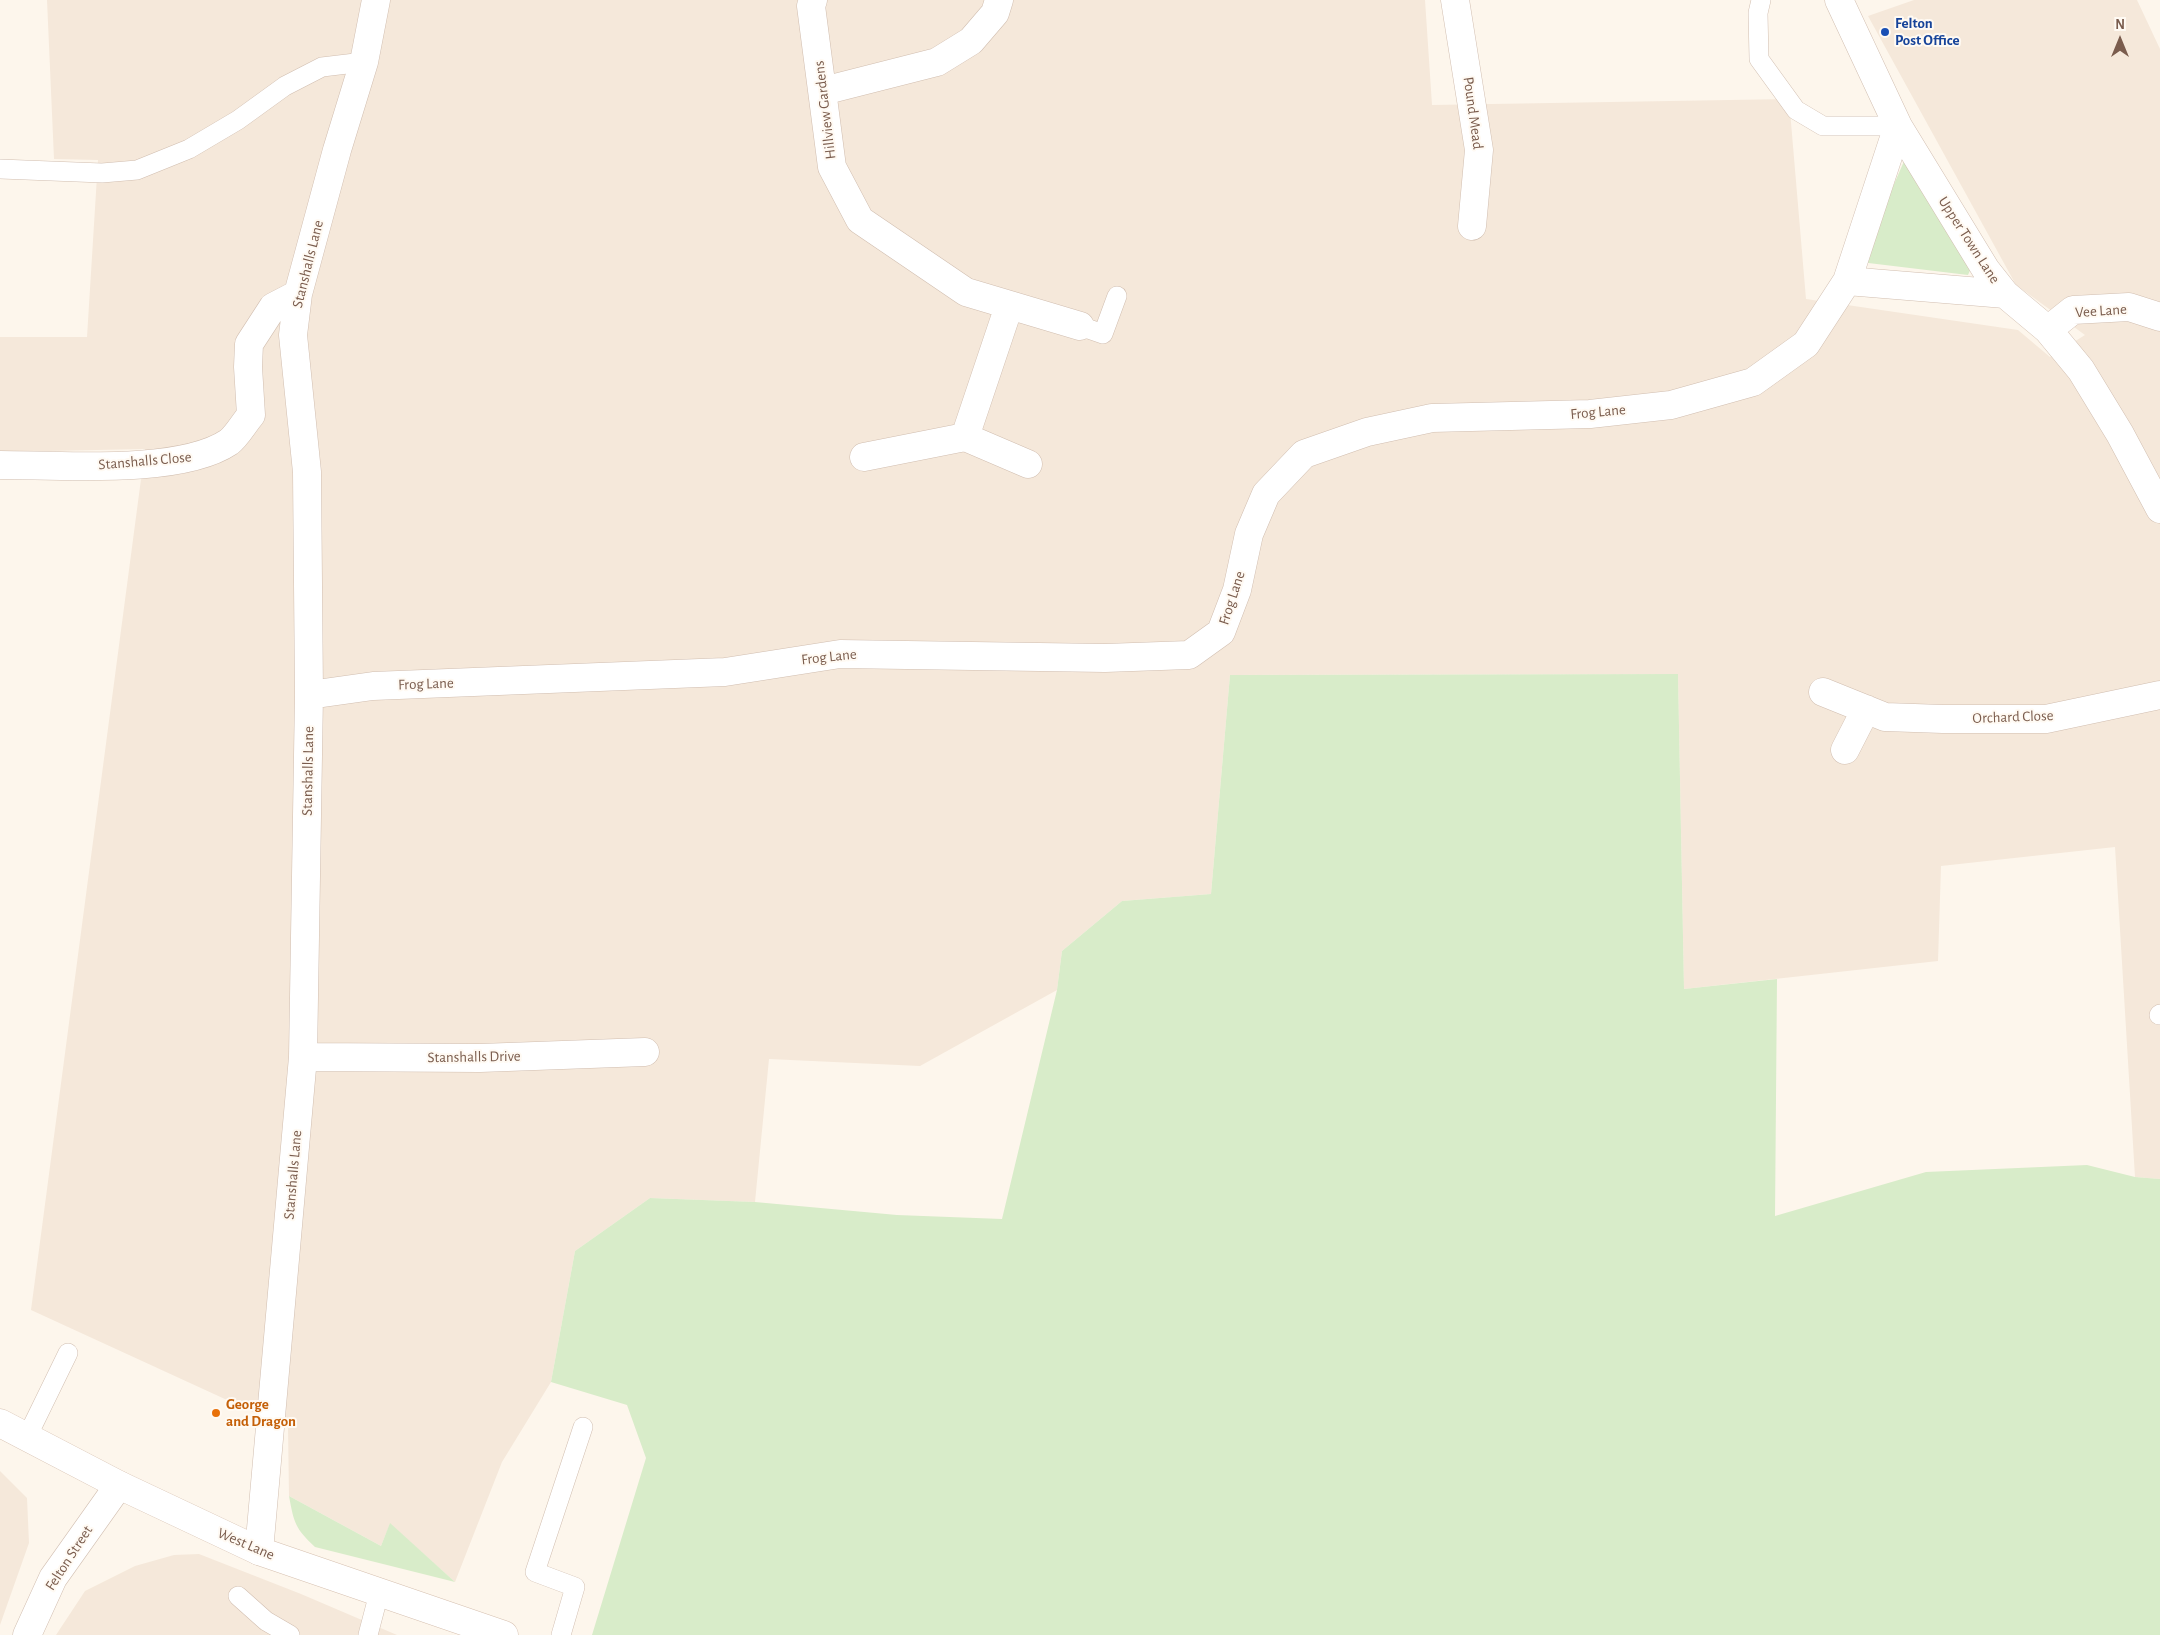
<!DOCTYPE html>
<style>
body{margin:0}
#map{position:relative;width:2160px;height:1635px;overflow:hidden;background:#fdf6ec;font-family:"Alegreya Sans",sans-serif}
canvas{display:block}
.north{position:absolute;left:2095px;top:15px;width:50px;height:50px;-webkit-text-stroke:4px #fffaf3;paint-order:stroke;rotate:0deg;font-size:14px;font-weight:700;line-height:20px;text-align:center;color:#7a5c4d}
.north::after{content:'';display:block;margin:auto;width:18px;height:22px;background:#7a5c4d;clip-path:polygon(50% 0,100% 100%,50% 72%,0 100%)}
</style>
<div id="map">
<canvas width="2160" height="1635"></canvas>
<div class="north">N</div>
</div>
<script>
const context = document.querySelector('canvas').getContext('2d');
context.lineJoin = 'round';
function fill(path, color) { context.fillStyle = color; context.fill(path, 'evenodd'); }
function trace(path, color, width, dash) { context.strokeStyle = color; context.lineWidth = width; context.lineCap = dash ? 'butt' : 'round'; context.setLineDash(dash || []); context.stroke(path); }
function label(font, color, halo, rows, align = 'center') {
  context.font = font + ' "Alegreya Sans",sans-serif'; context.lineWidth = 4; context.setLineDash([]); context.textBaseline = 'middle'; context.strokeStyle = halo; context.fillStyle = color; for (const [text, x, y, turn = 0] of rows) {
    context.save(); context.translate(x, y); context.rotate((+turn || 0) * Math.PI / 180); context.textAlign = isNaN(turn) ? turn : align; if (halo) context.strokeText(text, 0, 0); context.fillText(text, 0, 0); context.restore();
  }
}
const residential = new Path2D(`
 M47,0H1425L1432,105L1789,99L1806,299L2018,330L2050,357L2085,335L2016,285L1868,16L1914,0H2137L2160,49V1179L2135,1177L2115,847L1941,866L1938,961L1684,989L1678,674L1230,675L1211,894L1122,901L1062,951L1057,990L920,1066L769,1059L755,1202L650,1198L575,1251L551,1382L502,1462L455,1582L390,1524L381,1546L289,1496L288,1428L31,1310L145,449L0,452V337H87L98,160L54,159Z
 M0,1471L27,1498L29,1543L0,1625Z
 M199,1554L301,1594L397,1635H56L85,1591L135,1566L174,1555Z`);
const green = new Path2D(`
 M1905,159L1971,268L1968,275L1860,262Z
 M1678,674L1684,989L1777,979L1775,1216L1926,1172L2087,1165L2135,1177L2160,1179V1635H592L646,1458L627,1405L551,1382L575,1251L650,1198L755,1202L897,1215L1002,1219L1057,990L1062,951L1122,901L1211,894L1230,675Z
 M289,1496L381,1546L390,1523L455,1582L315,1547C295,1528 294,1523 289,1496Z`);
const lane = new Path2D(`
 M1761,0L1758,13L1759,59L1796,110L1823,126H1898
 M0,169L102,173L137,170L189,149L238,120L285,86L322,67L364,62
 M1080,326L1103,334L1117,296
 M2159,1015L2160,1014
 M27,1437L68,1353
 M238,1596L266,1621L290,1635
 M368,1635L379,1593
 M561,1635L575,1587L535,1572L583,1427`);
const street = new Path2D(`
 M813,0L811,6L832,167L860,220L966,292L1080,326
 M1455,0L1479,150L1472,226
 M1839,0L1898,126L1986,270L2005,294L2048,330L2081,370L2120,434L2160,509
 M823,91L937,62L971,41L995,13L999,0
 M1847,281L2005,294
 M2048,330L2073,310L2129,307L2160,317
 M965,437L1009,306
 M864,457L965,437L1028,464
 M0,465C59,465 180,475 229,442C237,436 244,423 251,415L248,367L249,344L273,307L298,294
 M1823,692L1885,717L1943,719H2046L2160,695
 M309,695L373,686L725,672L840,654L1105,658L1189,655L1221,632L1237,590L1249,534L1266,494L1304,454L1367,432L1432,418L1590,414L1671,405L1753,382L1806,344L1847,281L1898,126
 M1845,750L1866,709
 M303,1057L480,1058L645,1052
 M259,1551L303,1057L309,695L307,472L293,335L298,294L337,150L364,62L376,0
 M27,1635L53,1578L119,1485`);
const secondary = new Path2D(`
 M0,1423L119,1485L259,1551L504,1635`);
const markers = [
 [1885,32,5,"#1a4fb4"],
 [216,1413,5,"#e8710a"]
];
const transitNames = [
 ["Felton",1895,23],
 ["Post Office",1895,40]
];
const streetNames = [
 ["Hillview Gardens",825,110,-97],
 ["Pound Mead",1473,113,82],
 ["Upper Town Lane",1969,240,57],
 ["Stanshalls Lane",308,264,-76],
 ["Vee Lane",2101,311,-4],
 ["Frog Lane",1598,412,-5],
 ["Stanshalls Close",145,461,-5],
 ["Frog Lane",1232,598,-72],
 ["Frog Lane",829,657,-6],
 ["Frog Lane",426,684,-2],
 ["Orchard Close",2013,717,-2],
 ["Stanshalls Lane",308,771,-89],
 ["Stanshalls Drive",474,1057,-1],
 ["Stanshalls Lane",293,1175,-85],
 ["West Lane",246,1544,23],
 ["Felton Street",69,1558,-57]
];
const foodNames = [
 ["George",226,1404],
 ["and Dragon",226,1421]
];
fill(residential, '#f5e8da');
fill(green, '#d8ecc9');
trace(lane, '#d1beb0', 20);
trace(street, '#d1beb0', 29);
trace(secondary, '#d6c0b0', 29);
trace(lane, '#fff', 19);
trace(street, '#fff', 28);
trace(secondary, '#fff', 28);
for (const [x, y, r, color] of markers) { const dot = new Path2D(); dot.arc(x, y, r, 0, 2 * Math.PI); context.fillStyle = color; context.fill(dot); trace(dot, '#fffaf3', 2); }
label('bold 15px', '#164399', '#fffaf3', transitNames, 'left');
label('15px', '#7a5c4d', '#fffaf3', streetNames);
label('bold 15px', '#c56008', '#fffaf3', foodNames, 'left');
</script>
